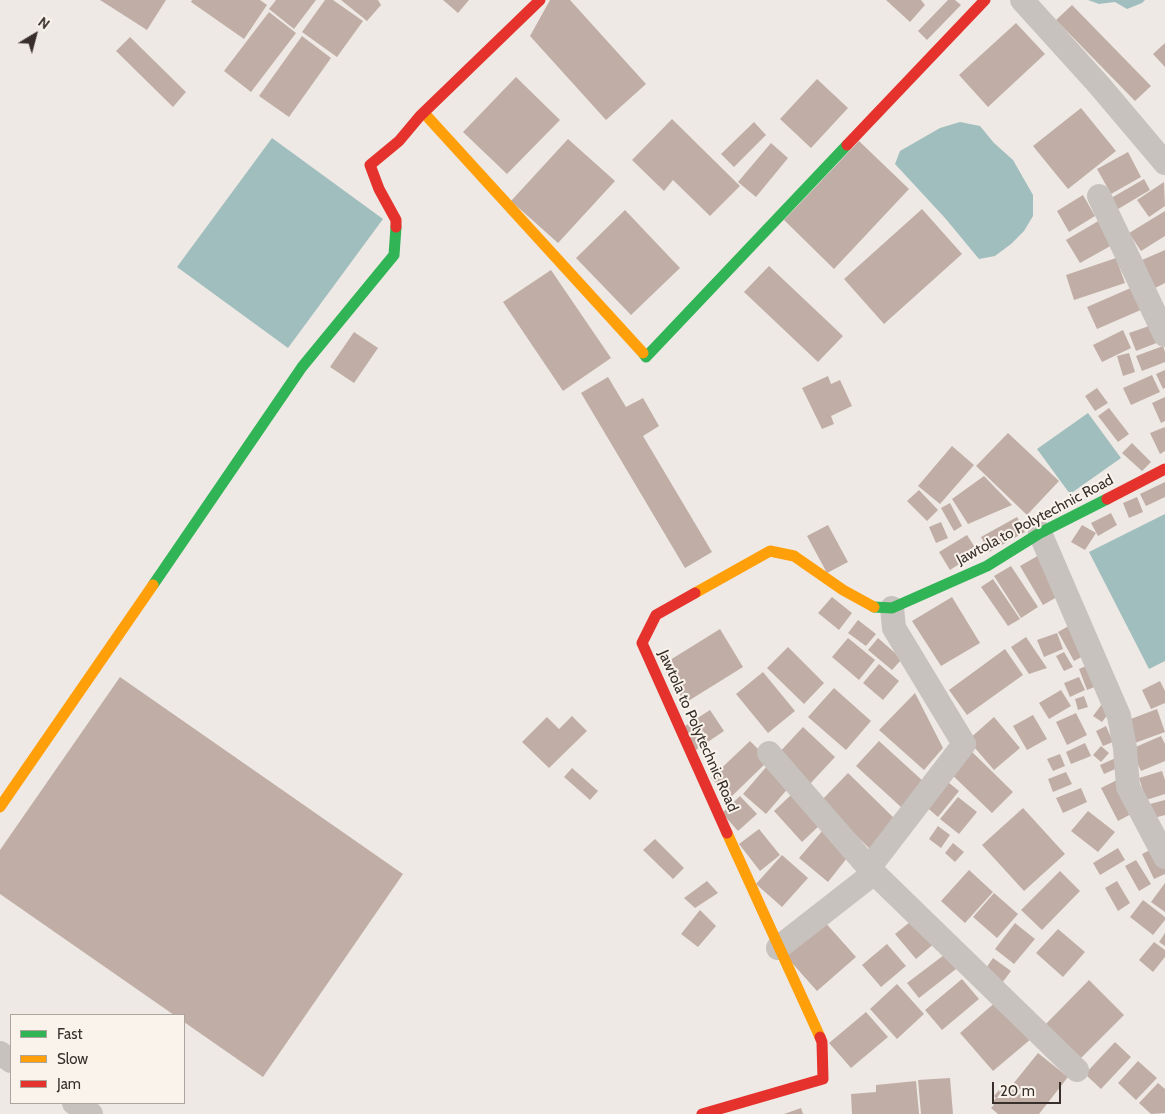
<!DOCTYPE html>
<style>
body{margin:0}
#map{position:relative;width:1165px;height:1114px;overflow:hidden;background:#eee9e4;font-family:Cabin,sans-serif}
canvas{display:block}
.legend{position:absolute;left:10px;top:1014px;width:175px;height:90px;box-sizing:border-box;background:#f9f3ec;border:1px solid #aca59e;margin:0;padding:6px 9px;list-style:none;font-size:15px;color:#382f2a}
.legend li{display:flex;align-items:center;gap:10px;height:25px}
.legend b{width:25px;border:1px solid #aca59e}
.north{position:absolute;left:10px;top:10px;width:50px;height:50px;-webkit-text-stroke:4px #f9f3ec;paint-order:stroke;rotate:37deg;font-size:14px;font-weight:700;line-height:20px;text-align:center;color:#382f2a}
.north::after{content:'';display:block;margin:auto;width:18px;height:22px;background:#382f2a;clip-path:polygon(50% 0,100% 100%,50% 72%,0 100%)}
.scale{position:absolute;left:992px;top:1082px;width:69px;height:22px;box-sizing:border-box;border:2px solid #382f2a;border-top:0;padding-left:6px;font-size:15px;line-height:18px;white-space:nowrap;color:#382f2a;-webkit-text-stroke:4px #f9f3ec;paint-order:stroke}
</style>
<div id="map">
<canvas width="1165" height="1114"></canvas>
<ul class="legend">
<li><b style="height:6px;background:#30b455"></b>Fast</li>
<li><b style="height:6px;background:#ff9f0a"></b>Slow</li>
<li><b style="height:6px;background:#e5322d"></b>Jam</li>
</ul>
<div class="north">N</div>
<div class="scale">20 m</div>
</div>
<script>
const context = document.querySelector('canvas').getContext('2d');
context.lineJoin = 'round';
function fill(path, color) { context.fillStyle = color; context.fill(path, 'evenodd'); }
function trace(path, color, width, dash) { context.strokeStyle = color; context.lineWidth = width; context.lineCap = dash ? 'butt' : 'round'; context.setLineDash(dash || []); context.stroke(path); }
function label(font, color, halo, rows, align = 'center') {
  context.font = font + ' Cabin,sans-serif'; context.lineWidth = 4; context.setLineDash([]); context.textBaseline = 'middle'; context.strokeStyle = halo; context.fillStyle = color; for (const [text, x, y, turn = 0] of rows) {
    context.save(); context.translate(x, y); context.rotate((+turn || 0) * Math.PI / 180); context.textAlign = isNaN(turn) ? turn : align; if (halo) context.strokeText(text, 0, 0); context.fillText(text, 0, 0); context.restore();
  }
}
const water = new Path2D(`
 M1088,0H1145L1142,3L1127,9L1115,2L1099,4Z
 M960,122L980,126L994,143L1013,160L1033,195V216L1024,231L1011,244L995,256L979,259L945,218L895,164L900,151L940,128Z
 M272,138L383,219L288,348L177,267Z
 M1088,413L1121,458L1070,494L1037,449Z
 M1165,514V661L1149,669L1089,552Z`);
const building = new Path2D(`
 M100,0H166L147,30Z
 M192,0H260L267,5L244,39L191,2Z
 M276,0H316L294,29L269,9Z
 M325,0H333L363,21L337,57L302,32Z
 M341,0H378L381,5L367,21Z
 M443,0H469L458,13Z
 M550,0H570L646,84L606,120L530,36Z
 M886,0H921L925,5L910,22Z
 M948,0H955L961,5L927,40L918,31Z
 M1072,5L1151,86L1135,101L1056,20Z
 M269,12L296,33L251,92L224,71Z
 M1016,23L1045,54L988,107L959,75Z
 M302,36L331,58L289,117L259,96Z
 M130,37L186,92L173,107L116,51Z
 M1165,43V67L1153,54Z
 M516,77L560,120L507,174L463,132Z
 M817,79L848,108L811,148L780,119Z
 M1081,108L1116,151L1068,189L1033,146Z
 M672,119L740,186L710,216L673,180L664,191L632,160Z
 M754,122L766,135L734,167L721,154Z
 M568,139L615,181L558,243L511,201Z
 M859,141L909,189L834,269L784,220Z
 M771,143L788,158L756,197L738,182Z
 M1128,152L1141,177L1111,194L1097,169Z
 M1144,179L1150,190L1113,212L1106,201Z
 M1164,182L1165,206L1149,217L1137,200Z
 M1083,195L1095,216L1069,232L1057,211Z
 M922,209L962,254L884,324L844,279Z
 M625,210L680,268L631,315L576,258Z
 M1165,211V236L1141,251L1129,233Z
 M1100,220L1114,244L1080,263L1066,240Z
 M1165,250V283L1155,288L1142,260Z
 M1116,258L1125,283L1074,300L1066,275Z
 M769,266L843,336L818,362L744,292Z
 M551,270L611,358L563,391L503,302Z
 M1133,287L1143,309L1097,329L1087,307Z
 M1152,325L1159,342L1136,351L1129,333Z
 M1123,330L1131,348L1102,362L1093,345Z
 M354,332L378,348L354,383L330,367Z
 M1163,346L1165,352V362L1142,371L1136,356Z
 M1129,353L1135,372L1123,376L1117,356Z
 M1165,370V388L1163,389L1156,374Z
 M1152,375L1160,392L1131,405L1123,388Z
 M828,376L831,384L840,380L852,406L831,416L834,424L822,429L802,388Z
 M608,377L626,407L643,398L659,426L643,436L712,552L685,568L581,393Z
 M1097,388L1108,403L1095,411L1085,396Z
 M1165,397V421L1161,423L1152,403Z
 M1109,408L1129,434L1118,442L1098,416Z
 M1165,427V451L1160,454L1150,433Z
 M1008,433L1059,481L1027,515L976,466Z
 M1132,443L1151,462L1142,471L1122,453Z
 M952,446L974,465L940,504L918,486Z
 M984,476L1012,505L968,524L952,499Z
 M1165,482V497L1146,506L1140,494Z
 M919,490L938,510L927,521L907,501Z
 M1137,497L1143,512L1129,518L1123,503Z
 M950,503L962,526L954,531L941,508Z
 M1111,513L1117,525L1098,536L1091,523Z
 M1017,517L1025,532L989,552L981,537Z
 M941,522L948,538L936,543L929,527Z
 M828,525L848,562L827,573L807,536Z
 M1082,525L1096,533L1085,550L1071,542Z
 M967,535L978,552L950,570L939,552Z
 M1041,554L1064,593L1043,605L1020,566Z
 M1011,566L1038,607L1021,618L994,576Z
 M993,579L1020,619L1008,626L981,587Z
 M832,597L852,613L839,630L818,613Z
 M952,597L980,643L941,666L912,621Z
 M858,620L876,634L866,646L848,633Z
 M1074,623L1089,653L1074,661L1058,632Z
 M720,629L743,667L685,703L662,665Z
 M1057,633L1063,649L1044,657L1037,640Z
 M1026,637L1047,668L1029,674L1011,647Z
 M848,638L875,660L859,680L832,657Z
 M878,638L902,659L892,670L868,650Z
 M788,647L824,683L804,704L767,668Z
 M1005,649L1023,675L967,715L949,690Z
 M1064,652L1073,667L1064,671L1056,656Z
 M1093,663L1102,684L1087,690L1079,669Z
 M879,664L899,681L883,700L863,683Z
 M763,672L795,711L768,733L736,694Z
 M120,677L403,874L263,1077L184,1022V1015H174L0,894V850Z
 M1079,677L1085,690L1070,697L1064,683Z
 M1160,681L1165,691V703L1151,709L1142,690Z
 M834,688L871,721L846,750L808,717Z
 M1061,690L1071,706L1049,719L1039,703Z
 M915,693L943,748L924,770L879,730Z
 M1084,696L1088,707L1078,710L1075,699Z
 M1102,704L1111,710L1102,722L1093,716Z
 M1157,709L1165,732L1132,744L1123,722Z
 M710,710L724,731L696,750L682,728Z
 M1076,713L1087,735L1067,745L1056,722Z
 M1033,715L1047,739L1027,750L1013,726Z
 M572,716L587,731L549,768L522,742L547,717L559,729Z
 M994,717L1020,748L994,770L968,740Z
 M1106,726L1113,742L1103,746L1096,731Z
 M803,727L835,757L809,785L777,755Z
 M1161,736L1165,744V761L1141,771L1131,749Z
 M750,741L769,760L730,798L711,778Z
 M879,741L924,782L901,807L856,766Z
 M1085,743L1091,756L1071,764L1066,752Z
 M1101,746L1109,753L1101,762L1093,755Z
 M969,749L1013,792L992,813L948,771Z
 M1060,754L1065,766L1053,771L1047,759Z
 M1118,757L1122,766L1104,774L1100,765Z
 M767,766L790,786L766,814L743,794Z
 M572,768L598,791L590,800L564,777Z
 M1162,771L1165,780V794L1146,800L1139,778Z
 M1066,772L1072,784L1053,792L1048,779Z
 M848,773L898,822L871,850L821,801Z
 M943,778L959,791L938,817L923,804Z
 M1117,780L1133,813L1118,821L1101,788Z
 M1081,788L1087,802L1063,813L1056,798Z
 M792,794L821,824L802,842L774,811Z
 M740,796L757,814L738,831L722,813Z
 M958,797L977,812L959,834L940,819Z
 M1165,800V815L1154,818L1150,804Z
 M1023,808L1065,854L1024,891L982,845Z
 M1088,811L1115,832L1098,852L1071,831Z
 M938,826L950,835L941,848L929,839Z
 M759,829L780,855L760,871L739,844Z
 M823,830L851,853L828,882L799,858Z
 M655,839L684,868L673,879L643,850Z
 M953,843L964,852L955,862L945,853Z
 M1158,846L1165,859V874L1154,879L1142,854Z
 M1118,848L1125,860L1100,875L1093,863Z
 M782,855L808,878L782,907L756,884Z
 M1136,860L1151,884L1139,891L1125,866Z
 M969,870L993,892L965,923L941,901Z
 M1060,871L1080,891L1042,930L1021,910Z
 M707,881L718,893L695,908L684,898Z
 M1117,881L1130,903L1118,911L1105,888Z
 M1165,883V912L1151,902Z
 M994,893L1018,914L997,938L973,917Z
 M1143,900L1165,917V920L1153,935L1130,917Z
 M700,910L716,926L698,947L681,934Z
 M915,918L936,942L916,959L895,934Z
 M823,920L856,957L817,991L784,954Z
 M1015,923L1035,939L1014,964L995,949Z
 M1058,929L1085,952L1063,977L1036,953Z
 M1165,933V946L1159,942Z
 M1154,942L1165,950V957L1153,972L1139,960Z
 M887,944L906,966L881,987L862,965Z
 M944,955L956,969L919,998L907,983Z
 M993,958L1011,971L999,987L982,974Z
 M962,979L979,999L942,1030L925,1010Z
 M1089,980L1124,1015L1077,1062L1042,1028Z
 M897,984L924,1014L897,1039L870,1009Z
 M998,1000L1031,1039L993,1071L960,1033Z
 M866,1012L888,1037L851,1068L829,1043Z
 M1115,1042L1131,1057L1101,1089L1085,1074Z
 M1038,1053L1068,1077L1039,1114H998L991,1108L994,1105L992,1103L996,1098L994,1096L1005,1083L1019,1095L1022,1091L1013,1084Z
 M1138,1061L1157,1078L1136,1100L1118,1083Z
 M950,1078L953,1114H921L918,1080Z
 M916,1081L919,1114H852L851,1094L876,1092V1085Z
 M1158,1083L1165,1089V1113L1151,1114L1139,1103Z
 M801,1108L803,1114H784Z`);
const street = new Path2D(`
 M1022,0L1099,85L1165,163
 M1099,196L1165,335
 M1040,533L1119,716L1125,748L1128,787L1165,857
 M769,753L869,868L1077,1070
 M869,868L964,744L894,628L892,608
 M778,948L874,873
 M0,1053L11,1061
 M74,1103L91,1114`);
const fast = new Path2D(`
 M643,353L646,357L847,145
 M153,585L302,367L394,255L396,227
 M874,607L892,608L987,566L1040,533L1107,499`);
const slow = new Path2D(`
 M424,113L643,353
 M695,593L770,551L794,556L843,590L874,607
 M0,807L153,585
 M727,833L820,1037`);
const jam = new Path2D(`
 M847,145L985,0
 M396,227V220L379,189L370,165L399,141L420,116L540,0
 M1107,499L1165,469
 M695,593L656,615L642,643L727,833
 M702,1114L823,1079L822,1042L820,1037`);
const streetNames = [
 ["Jawtola to Polytechnic Road",1035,520,-28],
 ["Jawtola to Polytechnic Road",698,731,66]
];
fill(water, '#a1bebe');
fill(building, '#c0aea6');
trace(street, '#c7c2bd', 24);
trace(fast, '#30b455', 11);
trace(slow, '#ff9f0a', 11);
trace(jam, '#e5322d', 11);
label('15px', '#382f2a', '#f9f3ec', streetNames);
</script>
